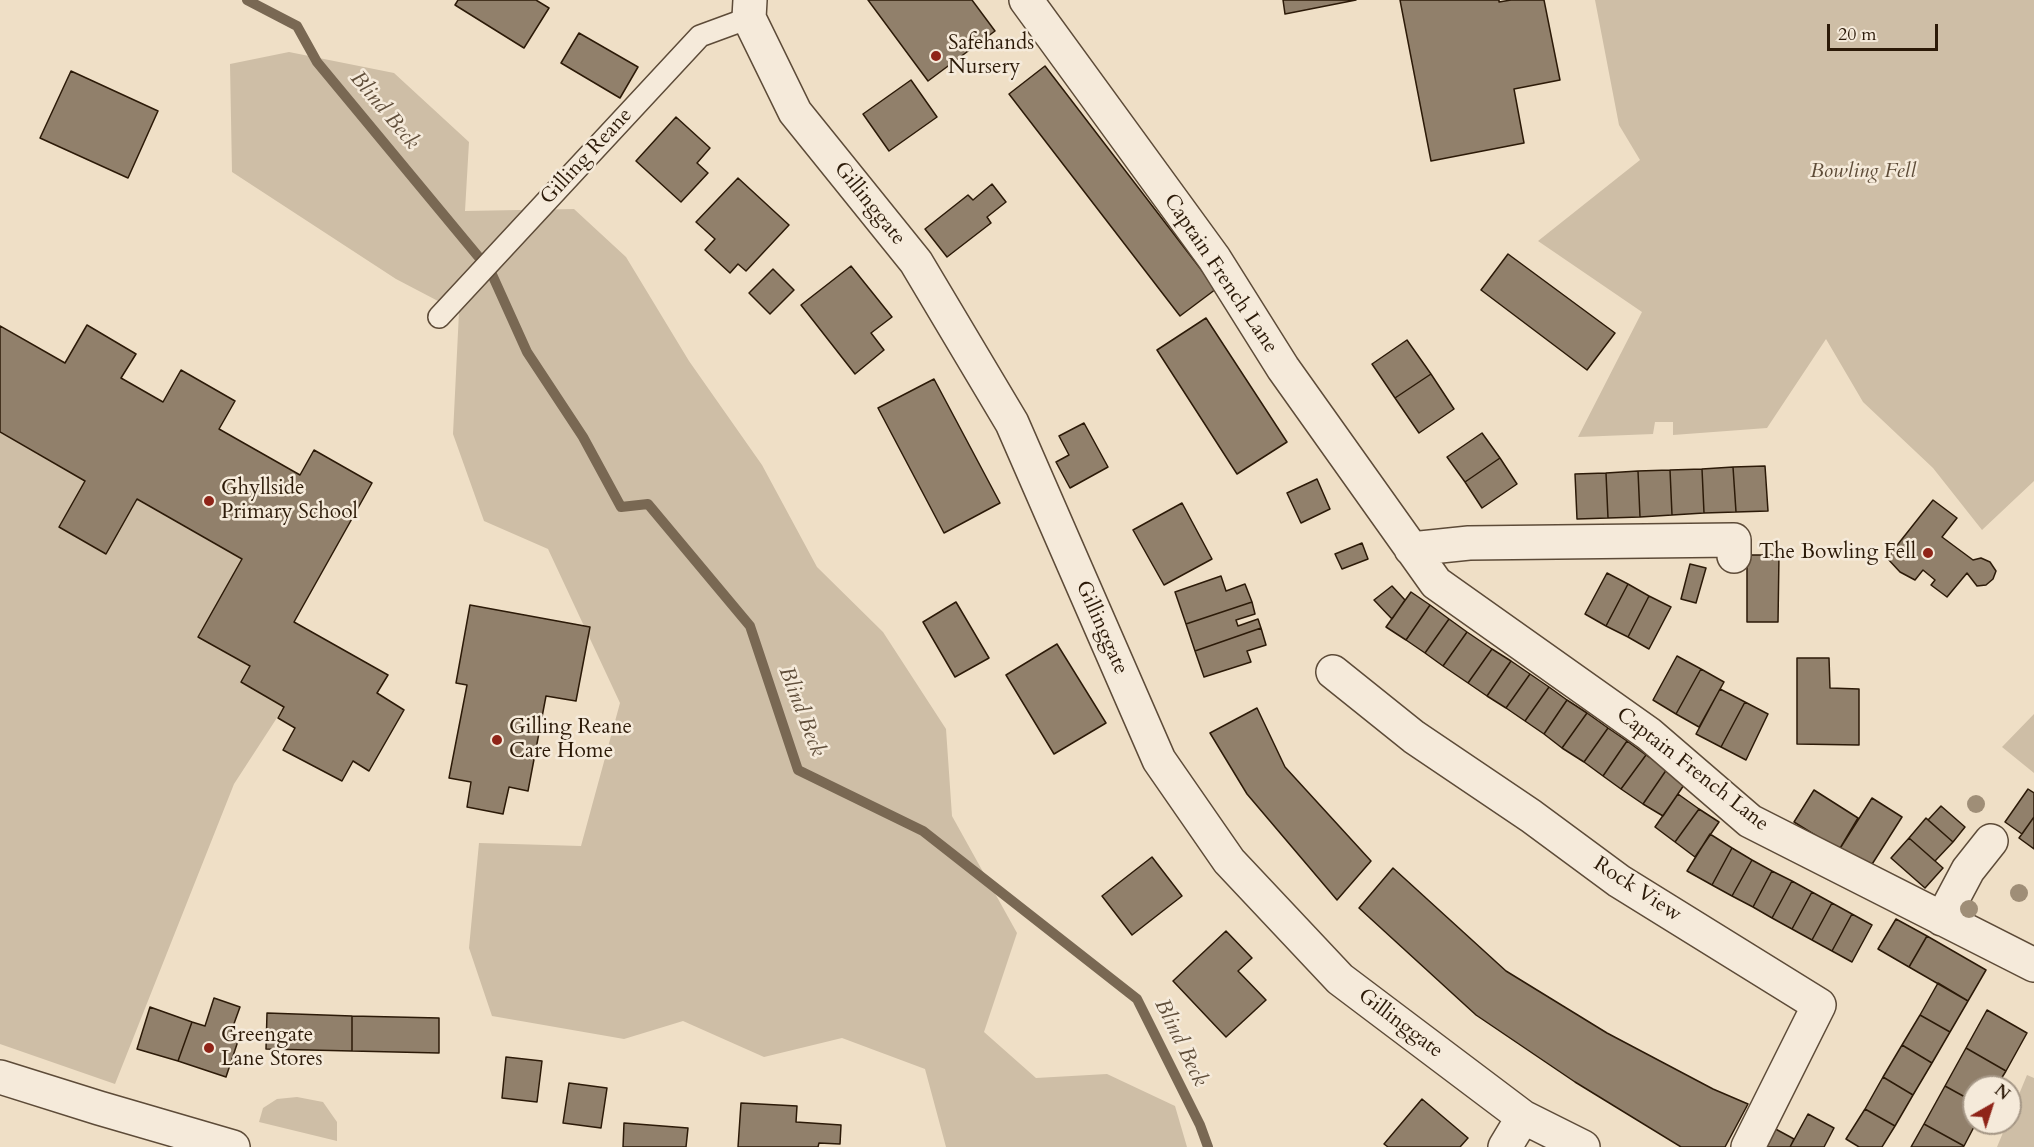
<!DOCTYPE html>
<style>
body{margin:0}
#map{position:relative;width:2034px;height:1147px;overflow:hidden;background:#efdfc6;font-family:Cardo,serif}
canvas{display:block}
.north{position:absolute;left:1962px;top:1075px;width:60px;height:60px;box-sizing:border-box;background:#f5eada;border:2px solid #a59786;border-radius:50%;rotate:39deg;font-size:16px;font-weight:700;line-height:24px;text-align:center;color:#2c1a08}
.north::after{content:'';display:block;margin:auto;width:21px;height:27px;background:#8f2418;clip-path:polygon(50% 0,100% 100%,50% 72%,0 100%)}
.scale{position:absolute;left:1827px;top:24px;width:111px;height:27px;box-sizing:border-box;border:3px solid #2c1a08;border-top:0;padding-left:8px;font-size:18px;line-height:21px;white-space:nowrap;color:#2c1a08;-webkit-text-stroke:4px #f5eada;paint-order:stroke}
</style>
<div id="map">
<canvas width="2034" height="1147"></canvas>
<div class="north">N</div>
<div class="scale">20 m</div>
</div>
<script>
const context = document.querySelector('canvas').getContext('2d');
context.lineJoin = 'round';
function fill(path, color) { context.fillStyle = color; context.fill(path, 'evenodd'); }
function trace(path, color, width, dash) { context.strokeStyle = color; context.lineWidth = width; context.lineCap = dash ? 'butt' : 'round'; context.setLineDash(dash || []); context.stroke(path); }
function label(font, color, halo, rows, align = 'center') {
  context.font = font + ' Cardo,serif'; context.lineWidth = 5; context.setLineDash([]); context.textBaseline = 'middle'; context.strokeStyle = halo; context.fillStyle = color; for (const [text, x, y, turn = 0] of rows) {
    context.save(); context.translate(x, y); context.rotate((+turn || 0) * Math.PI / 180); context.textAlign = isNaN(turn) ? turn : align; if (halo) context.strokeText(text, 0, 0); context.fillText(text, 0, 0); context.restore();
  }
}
const green = new Path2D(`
 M1595,0H2034V481L1982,530L1933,468L1863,402L1826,339L1767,428L1673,435V422H1655L1653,434L1578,437L1642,312L1538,241L1640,160L1619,125Z
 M289,52L394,73L469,142L465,211L574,209L626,257L689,361L762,465L817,567L883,632L946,729L952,816L1017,933L984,1032L1036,1078L1107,1074L1175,1106L1187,1147H946L925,1069L842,1038L764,1057L683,1021L624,1039L492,1016L469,948L479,843L581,846L620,703L548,549L484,521L453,434L459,312L396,279L232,172L230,64Z
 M0,432L85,481L59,527L105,554L137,499L242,559L199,637L250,666L241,682L284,707L234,784L115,1084L0,1044Z
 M2034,714V773L2002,747Z
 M2027,1075L2034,1078V1147H1997L2007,1123H2010V1116Z
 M297,1097L323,1102L337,1122V1141L259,1122L263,1108L277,1099Z`);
const stream = new Path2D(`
 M247,0L297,26L317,62L482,261
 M490,270L527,352L583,437L621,507L648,504L750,626L798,770L923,831L1137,999L1200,1125L1208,1147`);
const building = new Path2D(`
 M458,0H536L549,8L524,48L455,5Z
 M868,0H972L995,31L928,81Z
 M1283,0H1356L1285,14Z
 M1400,0H1499V2L1511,0H1544L1560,80L1514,89L1524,143L1431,161Z
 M579,33L638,67L620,98L561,63Z
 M1045,66L1216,289L1180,316L1009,94Z
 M71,71L158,111L128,178L40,138Z
 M911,80L937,117L889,151L863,114Z
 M676,117L710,148L697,163L708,173L681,202L636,161Z
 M738,178L789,225L746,271L738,264L730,273L705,250L715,239L696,222Z
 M992,184L1006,202L987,217L991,223L947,257L925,229L968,195L973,200Z
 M1508,254L1615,333L1587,370L1481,290Z
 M851,266L892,317L871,333L884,350L855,374L801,305Z
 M773,269L794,290L770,314L749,293Z
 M1206,318L1287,442L1237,474L1157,350Z
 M87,325L136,354L121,378L163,402L181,370L235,401L219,429L300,475L314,450L372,483L294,622L388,675L377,693L404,710L369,771L353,761L342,781L283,750L295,728L278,718L284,707L241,682L250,666L198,637L242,559L137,499L106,554L59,527L85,481L0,432V326L65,363Z
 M1407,340L1431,374L1395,398L1372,364Z
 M1431,374L1454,409L1419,433L1395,398Z
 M934,379L1000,503L944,533L878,408Z
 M1084,423L1108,467L1070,488L1056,462L1069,455L1059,436Z
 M1482,433L1500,458L1465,482L1447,457Z
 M1500,458L1517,484L1482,508L1465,482Z
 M1765,466L1768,511L1736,512L1733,467Z
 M1733,467L1736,512L1704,513L1702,469Z
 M1702,469L1704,513L1672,515L1670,470Z
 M1670,470L1672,515L1640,517L1638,471Z
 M1638,471L1640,517L1608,518L1606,473Z
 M1606,473L1608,518L1577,519L1575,474Z
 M1317,479L1330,509L1301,523L1287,493Z
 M1933,500L1957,518L1942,537L1973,560L1981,558L1990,562L1996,571L1993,579L1986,585L1977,586L1967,573L1947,597L1931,585L1935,580L1923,570L1915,580L1900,572L1887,558Z
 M1182,503L1212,559L1164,585L1133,530Z
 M1362,543L1368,559L1342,569L1335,554Z
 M1747,555H1779L1778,622H1747Z
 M1690,564L1706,568L1696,603L1681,599Z
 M1607,573L1628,584L1606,626L1585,614Z
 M1221,576L1226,591L1245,584L1252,602L1186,624L1175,592Z
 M1628,584L1649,596L1628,637L1606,626Z
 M1392,586L1405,600L1392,619L1374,600Z
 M1411,592L1430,605L1406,640L1386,627Z
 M1649,596L1671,607L1649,649L1628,637Z
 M956,602L989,658L955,677L923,622Z
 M1252,602L1255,614L1236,620L1238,626L1258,619L1261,628L1195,651L1186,624Z
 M470,605L590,627L576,701L546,696L528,791L509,787L503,814L467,807L471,782L449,778L467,685L456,683Z
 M1430,605L1449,619L1425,653L1406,640Z
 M1449,619L1467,632L1443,666L1425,653Z
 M1261,628L1266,645L1247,651L1251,662L1204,677L1195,651Z
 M1467,632L1492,649L1468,683L1443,666Z
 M1057,644L1106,723L1054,754L1006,675Z
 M1492,649L1511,661L1487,696L1468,683Z
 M1677,656L1701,669L1676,714L1653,700Z
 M1797,658H1829L1830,688L1859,689V745L1797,744Z
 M1511,661L1530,674L1506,708L1487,696Z
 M1701,669L1724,682L1699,727L1676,714Z
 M1530,674L1549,687L1525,721L1506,708Z
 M1549,687L1567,700L1544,734L1525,721Z
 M1720,689L1745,702L1721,747L1696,734Z
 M1567,700L1587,713L1562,748L1544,734Z
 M1745,702L1768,714L1746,760L1721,747Z
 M1257,708L1285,767L1371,861L1337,900L1247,794L1210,733Z
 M1587,713L1608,728L1584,762L1562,748Z
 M1608,728L1627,741L1603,776L1584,762Z
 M1627,741L1646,755L1621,789L1603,776Z
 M1646,755L1667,769L1643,804L1621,789Z
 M1667,769L1686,782L1663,816L1643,804Z
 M2028,789L2034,793V817L2022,834L2005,822Z
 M1814,790L1858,818L1839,850L1794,822Z
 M1678,794L1699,809L1675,842L1655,827Z
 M1872,798L1902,817L1869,869L1839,850Z
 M1941,806L1965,827L1953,842L1928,820Z
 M1699,809L1719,822L1695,857L1675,842Z
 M2034,817V849L2019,838Z
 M1926,818L1953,842L1935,861L1909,838Z
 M1710,834L1732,848L1712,885L1687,871Z
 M1909,838L1943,868L1925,888L1891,858Z
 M1732,848L1752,860L1732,896L1712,885Z
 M1152,857L1182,896L1132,935L1102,896Z
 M1752,860L1772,871L1753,907L1732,896Z
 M1393,868L1506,971L1607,1033L1713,1089L1748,1104L1725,1147H1681L1575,1082L1476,1015L1359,908Z
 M1772,871L1792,881L1772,918L1753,907Z
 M1792,881L1812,892L1792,929L1772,918Z
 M1812,892L1832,903L1812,940L1792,929Z
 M1832,903L1852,914L1832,951L1812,940Z
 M1852,914L1872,925L1852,962L1832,951Z
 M1896,919L1927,936L1909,967L1878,949Z
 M1226,931L1252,958L1238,971L1266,1000L1226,1037L1173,981Z
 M1927,936L1986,970L1968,1001L1909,967Z
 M1938,983L1968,1001L1950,1032L1920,1015Z
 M214,998L240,1007L231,1032L240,1035L226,1077L178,1061L192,1022L205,1026Z
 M150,1007L192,1022L178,1061L137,1049Z
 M1987,1010L2027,1033L2006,1071L1966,1048Z
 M267,1013L352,1016V1051L266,1049Z
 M1920,1015L1950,1032L1932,1063L1902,1045Z
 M352,1016L439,1018V1053L352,1051Z
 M1902,1045L1932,1063L1913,1095L1883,1077Z
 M1966,1048L2006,1071L1996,1087H1974V1102L1945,1086Z
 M506,1057L542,1061L537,1102L502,1098Z
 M1883,1077L1913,1095L1895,1126L1865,1109Z
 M569,1083L607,1088L601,1128L563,1123Z
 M1945,1086L1974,1102V1123H1976L1964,1146L1924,1124Z
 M1422,1099L1468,1138L1460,1147H1388L1384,1144Z
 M741,1103L797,1106L796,1122L841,1125L840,1144L819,1143L818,1147H738Z
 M1865,1109L1895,1126L1882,1147H1859L1846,1139Z
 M1808,1114L1834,1128L1824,1147H1790Z
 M624,1123L688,1128L686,1147H623Z
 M1924,1124L1964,1146L1963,1147H1911Z
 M1770,1126L1794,1139L1790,1147H1759Z`);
const lane = new Path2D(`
 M439,317L700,36L749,18`);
const street = new Path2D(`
 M750,0L749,18L795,112L916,262L1012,423L1159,760L1229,861L1340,979L1523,1117L1583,1147
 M1026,0L1214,258L1283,368L1436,583L1649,734L1750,821L2034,965
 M1411,549L1469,543L1734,540V556
 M1333,672L1414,737L1531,816L1619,881L1819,1005L1748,1147
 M1942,919L1968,870L1991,841
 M0,1077L99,1108L233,1147
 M1505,1147L1523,1117`);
const trees = [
 [1976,804],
 [2019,893],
 [1969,909]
];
const markers = [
 [936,56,6,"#8f2418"],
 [209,501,6,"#8f2418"],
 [1928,553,6,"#8f2418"],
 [497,740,6,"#8f2418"],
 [209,1048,6,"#8f2418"]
];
const poiNames = [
 ["Safehands",948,44],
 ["Nursery",948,68],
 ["Ghyllside",221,489],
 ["Primary School",221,513],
 ["The Bowling Fell",1916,553,"right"],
 ["Gilling Reane",509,728],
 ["Care Home",509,752],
 ["Greengate",221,1036],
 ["Lane Stores",221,1060]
];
const streetNames = [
 ["Gilling Reane",587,157,-47],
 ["Gillinggate",869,204,51],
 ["Captain French Lane",1220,274,56],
 ["Gillinggate",1101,628,66],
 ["Captain French Lane",1692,770,38],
 ["Rock View",1637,890,33],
 ["Gillinggate",1400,1024,37]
];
const parkNames = [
 ["Bowling Fell",1863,172]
];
const waterNames = [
 ["Blind Beck",384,111,50],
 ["Blind Beck",801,712,69],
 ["Blind Beck",1180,1043,64]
];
fill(green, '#cebea6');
trace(stream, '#796853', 10);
fill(building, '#91806b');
trace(building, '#2c1a08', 1.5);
trace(lane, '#5d4b38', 24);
trace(street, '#5d4b38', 36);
trace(lane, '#f5eada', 21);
trace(street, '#f5eada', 33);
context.fillStyle = '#9f8e77';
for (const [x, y] of trees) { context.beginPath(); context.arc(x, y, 9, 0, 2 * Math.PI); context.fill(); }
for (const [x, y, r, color] of markers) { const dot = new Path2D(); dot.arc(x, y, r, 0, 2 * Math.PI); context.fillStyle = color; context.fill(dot); trace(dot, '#f5eada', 2); }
label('21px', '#2c1a08', '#f5eada', poiNames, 'left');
label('21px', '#2c1a08', '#f5eada', streetNames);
label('italic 21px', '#5d4b37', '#f5eada', parkNames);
label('italic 22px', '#604e3a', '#f5eada', waterNames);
</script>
